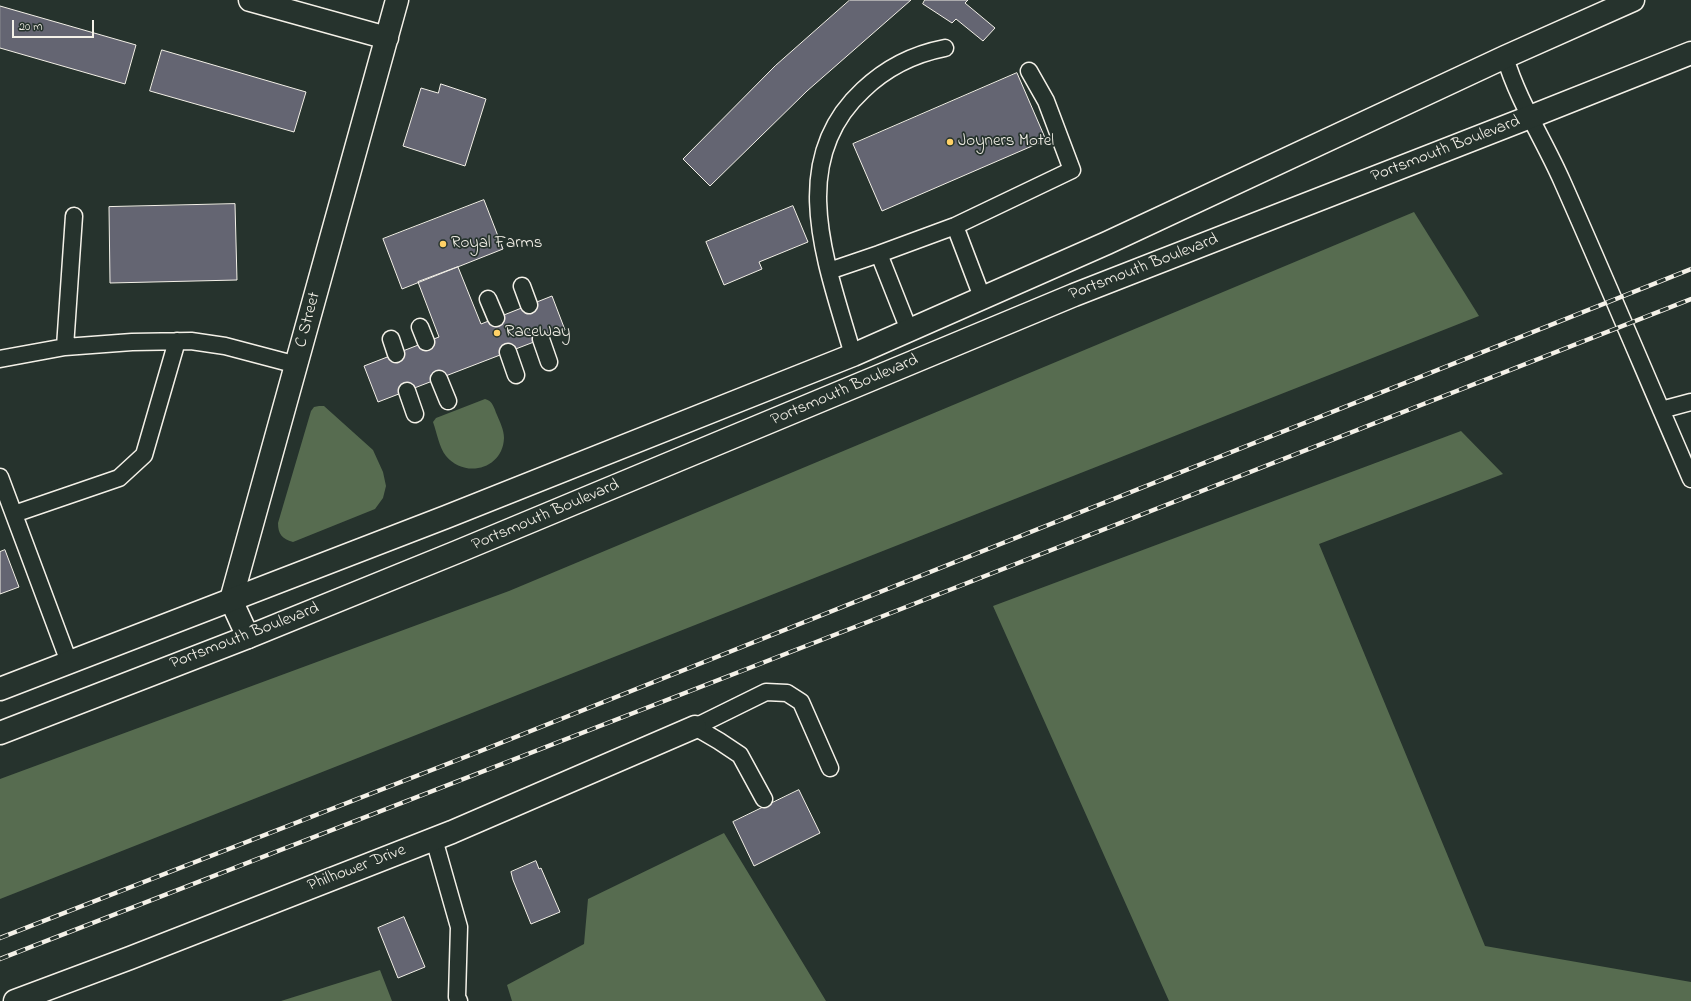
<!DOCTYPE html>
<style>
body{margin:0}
#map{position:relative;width:1691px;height:1001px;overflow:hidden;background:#26332d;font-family:"Indie Flower",sans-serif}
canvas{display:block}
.scale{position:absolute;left:12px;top:20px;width:82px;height:18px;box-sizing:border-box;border:2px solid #f4f1e8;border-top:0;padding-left:5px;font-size:12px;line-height:14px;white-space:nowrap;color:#f4f1e8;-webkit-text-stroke:3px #26332d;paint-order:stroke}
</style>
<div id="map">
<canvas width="1691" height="1001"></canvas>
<div class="scale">20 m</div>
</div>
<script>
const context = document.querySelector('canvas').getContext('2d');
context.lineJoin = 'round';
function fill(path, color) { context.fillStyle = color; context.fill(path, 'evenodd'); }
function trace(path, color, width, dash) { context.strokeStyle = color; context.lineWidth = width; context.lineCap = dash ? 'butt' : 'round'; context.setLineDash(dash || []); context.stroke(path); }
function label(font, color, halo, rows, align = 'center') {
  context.font = font + ' "Indie Flower",sans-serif'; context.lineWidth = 3.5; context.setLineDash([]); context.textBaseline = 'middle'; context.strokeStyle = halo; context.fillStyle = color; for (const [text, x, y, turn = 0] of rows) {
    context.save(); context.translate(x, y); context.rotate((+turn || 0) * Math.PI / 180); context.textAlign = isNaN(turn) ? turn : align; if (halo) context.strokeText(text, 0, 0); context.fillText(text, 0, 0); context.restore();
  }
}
const green = new Path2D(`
 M1414,212L1479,316L0,899V779L509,591Z
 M485,399C493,401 494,408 497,415C500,422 504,430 504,438C503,469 465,479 446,456C439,447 437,433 433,422L436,418Z
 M319,406H324L373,450L383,472L386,486L383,498L375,509L293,542C282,539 278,534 278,523L311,411L314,407Z
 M1461,431L1503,474L1319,544L1485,946L1691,982V1001H1169L993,606Z
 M724,833L826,1001H512L507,985L584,944L588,899Z
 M380,970L392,1001H281Z`);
const building = new Path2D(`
 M850,0H911L807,91L710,186L683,159L775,66Z
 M925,0H968L965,3L995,28L983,41L956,19L952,23L923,4Z
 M0,6L136,45L125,84L0,48Z
 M162,50L306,92L294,132L150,91Z
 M1017,73L1046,140L882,211L853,144Z
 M441,84L486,99L465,166L403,146L421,88L438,93Z
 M484,200L503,249L402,289L383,239Z
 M235,204L237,280L110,283L109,207Z
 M793,206L808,242L759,262L762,269L724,285L706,242Z
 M458,267L481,324L552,296L565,330L378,402L364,366L439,337L418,282Z
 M5,550L19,587L0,594V552Z
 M799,790L820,833L754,866L733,822Z
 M536,861L539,869L541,868L560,912L531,924L513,880L511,872Z
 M404,917L425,967L398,978L378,928Z`);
const service = new Path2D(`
 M1505,57C1518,101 1544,140 1562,181C1606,280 1648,380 1691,479
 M955,226L982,297
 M879,254L909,330
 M829,271L879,254L955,226L1072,170L1046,101L1029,71
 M522,286L529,305
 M488,299L496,318
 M420,327L426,342
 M391,339L396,354
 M541,339L549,362
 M65,347L74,216
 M508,352L516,375
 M853,355C828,267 784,163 863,90C886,68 914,54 945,48
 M0,359L65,347L132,342L191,341L225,346L297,365
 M439,379L448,401
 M407,391L415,414
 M1661,410L1691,402
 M0,477L69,662
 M14,514L119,478L144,455L177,341
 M695,727L766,692L787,693L801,702L830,768
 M695,727L719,741L740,755L764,799
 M434,839L459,927L457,997L459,1001`);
const minor = new Path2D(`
 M250,0L387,38
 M248,637L231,600L397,0
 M15,1001L130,958L452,832L695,727`);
const primary = new Path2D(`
 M0,689L446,517L853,355L1107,243L1505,57L1633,0
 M0,733L248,637L457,552L1074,295L1530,117L1691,53`);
const rail = new Path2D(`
 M0,938L478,752L1691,269
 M0,959L878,618L1691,299`);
const markers = [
 [950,142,4,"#ffd166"],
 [443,244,4,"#ffd166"],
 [497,333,4,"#ffd166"]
];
const poiNames = [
 ["Joyners Motel",958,142],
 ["Royal Farms",451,244],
 ["RaceWay",505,333]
];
const streetNames = [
 ["Portsmouth Boulevard",1446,150,-21],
 ["Portsmouth Boulevard",1144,268,-21],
 ["C Street",309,320,-75],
 ["Portsmouth Boulevard",845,391,-23],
 ["Portsmouth Boulevard",546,516,-23],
 ["Portsmouth Boulevard",245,637,-21],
 ["Philhower Drive",357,869,-21]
];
fill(green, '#576c50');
fill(building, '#646572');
trace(building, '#f4f1e8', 1);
trace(service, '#f4f1e8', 19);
trace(minor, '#f4f1e8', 25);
trace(primary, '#f4f1e8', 25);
trace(service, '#26332d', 16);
trace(minor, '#26332d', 22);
trace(primary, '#26332d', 22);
trace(rail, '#f4f1e8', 4.5);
trace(rail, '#26332d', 3, [9]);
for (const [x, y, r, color] of markers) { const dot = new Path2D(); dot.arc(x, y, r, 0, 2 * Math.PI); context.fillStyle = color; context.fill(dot); trace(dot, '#26332d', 1.5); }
label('17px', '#f4f1e8', '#26332d', poiNames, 'left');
label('17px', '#f4f1e8', '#26332d', streetNames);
</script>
